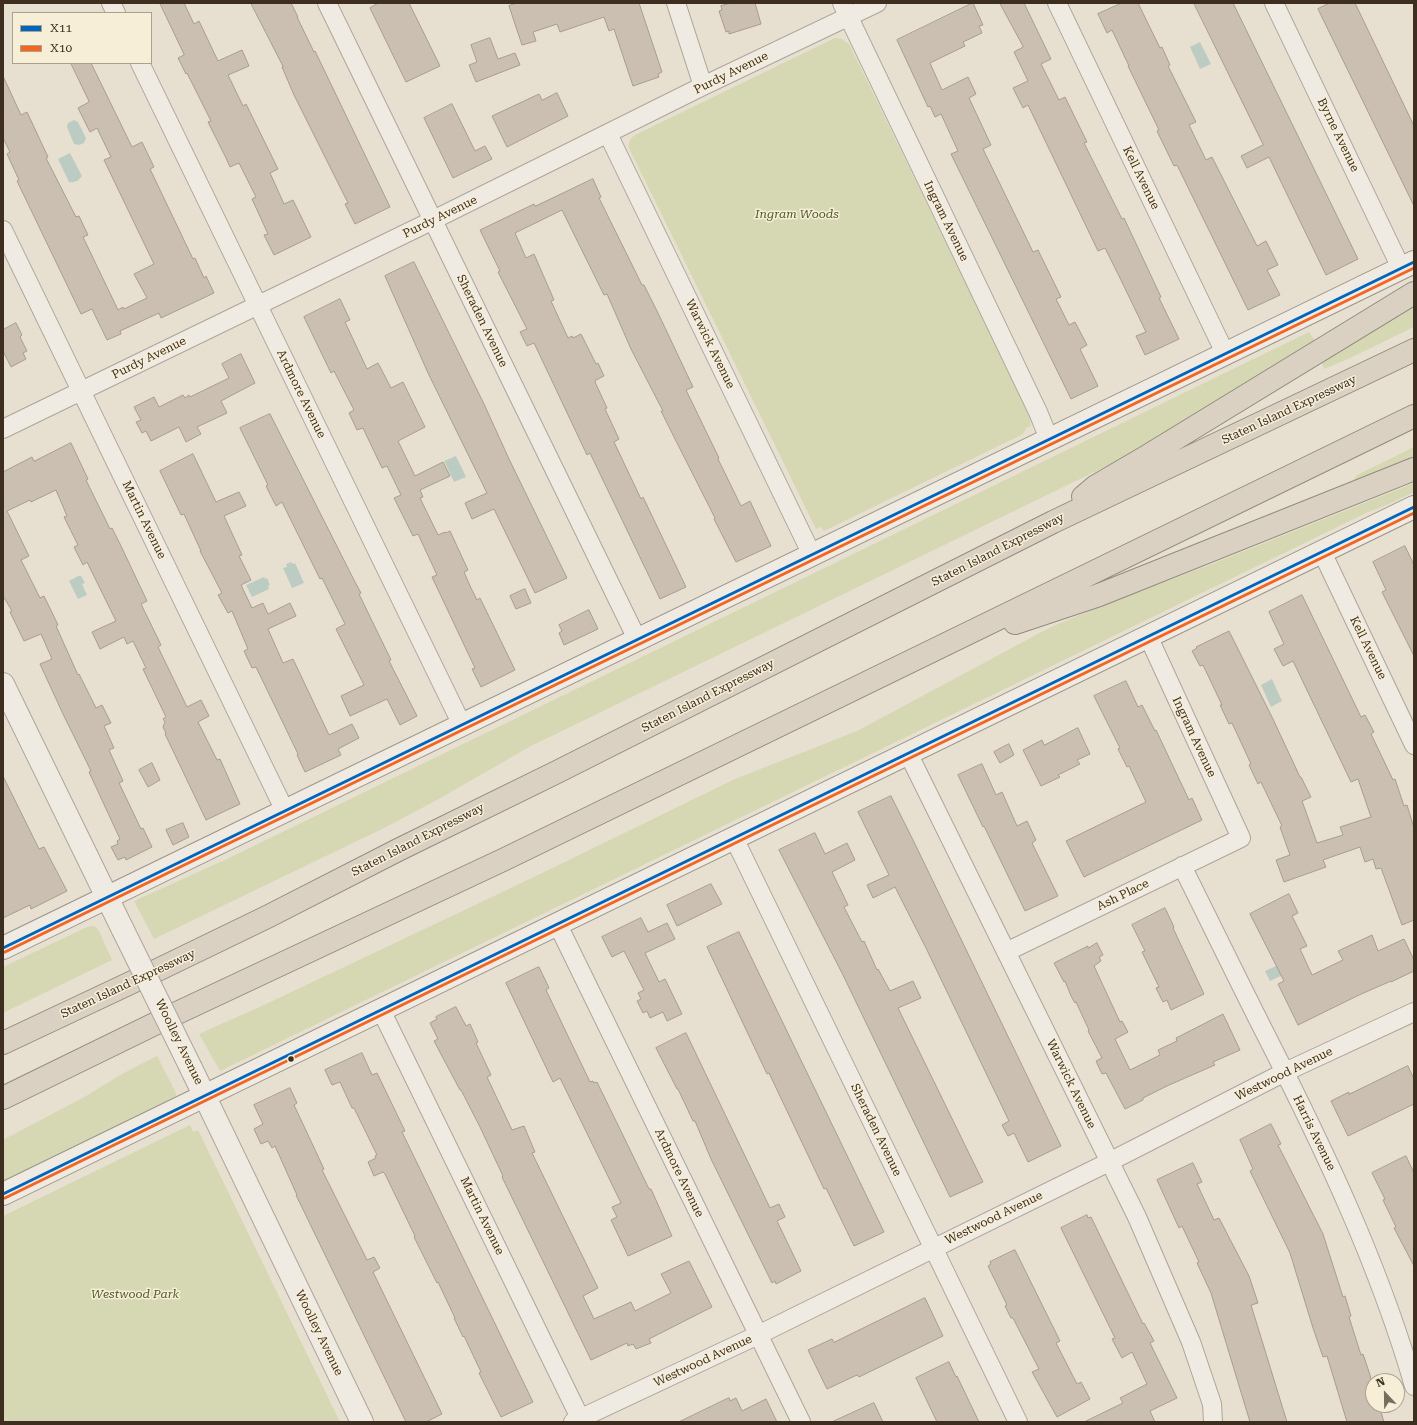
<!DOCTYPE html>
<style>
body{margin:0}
#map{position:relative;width:1417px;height:1425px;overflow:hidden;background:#e7e0d1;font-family:"Roboto Serif",serif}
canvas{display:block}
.frame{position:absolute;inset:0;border:4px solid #3d2e20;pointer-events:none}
.legend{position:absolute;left:12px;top:12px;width:140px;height:52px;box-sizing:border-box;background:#f7eed8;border:1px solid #ada18e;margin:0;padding:5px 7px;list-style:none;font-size:12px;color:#3d2e20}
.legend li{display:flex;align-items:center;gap:8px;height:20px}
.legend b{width:20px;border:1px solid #ada18e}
.north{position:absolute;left:1365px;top:1373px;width:40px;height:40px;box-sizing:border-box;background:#f7eed8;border:1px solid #ada18e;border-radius:50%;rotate:338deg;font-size:11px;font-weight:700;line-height:16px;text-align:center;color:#3d2e20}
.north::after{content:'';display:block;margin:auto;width:14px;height:18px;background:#786c5e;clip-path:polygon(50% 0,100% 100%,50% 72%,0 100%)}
</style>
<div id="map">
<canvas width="1417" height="1425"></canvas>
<div class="frame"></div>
<ul class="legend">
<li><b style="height:5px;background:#0065bd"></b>X11</li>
<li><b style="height:5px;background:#f26522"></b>X10</li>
</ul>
<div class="north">N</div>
</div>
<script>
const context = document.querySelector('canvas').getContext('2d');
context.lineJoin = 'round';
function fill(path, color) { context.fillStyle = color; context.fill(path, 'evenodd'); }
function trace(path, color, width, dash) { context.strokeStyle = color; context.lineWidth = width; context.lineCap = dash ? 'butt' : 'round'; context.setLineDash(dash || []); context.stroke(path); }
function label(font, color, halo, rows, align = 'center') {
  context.font = font + ' "Roboto Serif",serif'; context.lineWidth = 3; context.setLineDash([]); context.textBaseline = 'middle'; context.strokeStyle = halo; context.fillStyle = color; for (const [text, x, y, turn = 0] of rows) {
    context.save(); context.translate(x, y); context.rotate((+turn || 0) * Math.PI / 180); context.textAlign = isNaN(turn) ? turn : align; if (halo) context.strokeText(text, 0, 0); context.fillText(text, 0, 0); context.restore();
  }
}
const green = new Path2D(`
 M835,38L842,39L849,44L1029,413L1031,426L1026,428L1024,433L1021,435L824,531L820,527L816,529L629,148C628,141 631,137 637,134Z
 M1414,302V327L1348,359L1324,369L1322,363Z
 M1309,332L1316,342L1158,441L529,747L437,800L386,827L154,939L134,901L227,859L299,824Z
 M1414,447V462L1354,482V479L1357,475Z
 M1414,483V492L1389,504L1366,513L220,1071L199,1034L264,1005L534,877L735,779L857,731L1049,628L1105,604L1212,564Z
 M92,926L96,927L99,931L112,960L3,1013V967L87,927Z
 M157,1056L176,1093V1098L3,1182V1140L86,1096L122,1074Z
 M190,1125L193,1132L198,1130L340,1422H3V1216Z`);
const water = new Path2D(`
 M1200,42L1211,64L1200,69L1190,47Z
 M74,120L78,122L86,138L84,143L79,145L74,144L67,127L68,123Z
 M70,153L82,176C78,181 75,183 69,182L58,159Z
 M456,456L466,477L454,482L444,461Z
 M291,562L293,564L295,563L304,583L292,588L283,568L287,567L286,564Z
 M78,576H81L85,583L82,584L87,595L78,599L69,581Z
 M264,577L265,579L267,578L270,585L268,586L269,589L252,597L246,585Z
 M1272,679L1282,701L1271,707L1261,685Z
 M1287,961L1291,971L1270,981L1265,971Z`);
const building = new Path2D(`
 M160,3H184L194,24L199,21L218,61L242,50L249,66L228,75L243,106L246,104L278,169L270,173L284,204L293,200L311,237L274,255L264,235L268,234L252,199L256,197L239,163L230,167L226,158L208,122L211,121L187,73L186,74L178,58L184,55Z
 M251,3H291L298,17H297L314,52L315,51L390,207L355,224L345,204L348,203L294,95L282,67H283Z
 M379,3H409L440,66L406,82L370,8Z
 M517,3H639L662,72L658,74L659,77L633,86L614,29L609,31L604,17L560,32L557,24L533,32L536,41L522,45L509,6Z
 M732,3H755L761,24L729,34V31L726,32L719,11L722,10L721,6Z
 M973,3L983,25L979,26L982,33L963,42L965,46L930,63L942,90L968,77L976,94L969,98L991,145L983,149L1033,252L1038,250L1061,297L1056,299L1069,325L1075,322L1087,345L1080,349L1098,386L1071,399L951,154L958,151L941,114L935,117L930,106L928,107L897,40Z
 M1000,3H1024L1051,59L1041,64L1059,100L1065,97L1087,142L1084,143L1122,219L1124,218L1161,297L1159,298L1179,339L1145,355L1136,336L1146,332L1119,276L1105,248L1098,251L1028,105L1023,108L1013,88L1028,81L1014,52L1023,47Z
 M1122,3H1138L1160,48L1162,47L1170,65L1168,66L1196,122L1189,125L1206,160L1212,157L1257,246L1266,241L1278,265L1267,270L1280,295L1248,310L1177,165L1174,166L1157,131L1159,130L1128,66H1129L1112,30L1107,33L1098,14Z
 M1194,3H1233L1358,259L1326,275L1269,157L1247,168L1241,156L1263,145Z
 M1330,3H1355L1414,126V206L1318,9Z
 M490,38L498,59L515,53L520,65L476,82L469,65L477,62L471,45Z
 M71,63H91L132,147L142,142L154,167L150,169L193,259L195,258L204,278L206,276L214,293L161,318L159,313L120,331L121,334L107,340L92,309L81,314L17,181L19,180L7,154L10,152L3,138V76L21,115L27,112L48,157L46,158L76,217L79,216L88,235L83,237L118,310L123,307L124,309L147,298L134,274L154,264L104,160L111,157L97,128L90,132L78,108L89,102Z
 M557,93L568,116L507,147L492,116L539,94L542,100Z
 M452,104L475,151L485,146L492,159L453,178L424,118Z
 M593,179L601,197L599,198L642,285H644L658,313L693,387L686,390L719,458L718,459L741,506L750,501L771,546L736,562L714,519L715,518L676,441L661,411H663L631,349L607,294L604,295L562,210L515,233L526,258L534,254L554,300L551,301L568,338L572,336L573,338L581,334L596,364L598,363L604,376L596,380L595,382L607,408L605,409L619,439L614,442L641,499L643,497L686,587L660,599L590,453L587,455L534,343L527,346L520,332L527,329L498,272L500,271L480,230L534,204L535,206Z
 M414,262L484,404L509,459L567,578L535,593L494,509L472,519L465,503L487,493L428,373L385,276Z
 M340,299L350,320L345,322L367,369L378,363L391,388L403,382L425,427L398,441L415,476L443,462L450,476L420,490L423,497L420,498L438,535L445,532L446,533L450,531L468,570L464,572L471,588L477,600L480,598L515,670L481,687L472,669L475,668L432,577L437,575L418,534L413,536L394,498L401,495L387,466L382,468L363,428L357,430L349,413L354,410L334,371L331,373L304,317Z
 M16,323L22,335L20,337L27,351L23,353L26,359L11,367L3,351V330Z
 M241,354L255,383L221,401L227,413L197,427L201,434L186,442L179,427L151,441L146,431L142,433L136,422L141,420L134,407L154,397L159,407L183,395L185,398L189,395L190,397L229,378L222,364Z
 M270,414L355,582L361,593L359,594L391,660L389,661L417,716L400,725L387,699L350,716L341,696L364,685L336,629L345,624L322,578L320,579L282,502L276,506L266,486L268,485L240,428Z
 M71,443L88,479L86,480L110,529L112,528L121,546L147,601L141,604L161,645L158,647L187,707L201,700L209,716L198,722L217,760L220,759L240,804L206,820L165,734L166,733L163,727L165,722L163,719L166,717L143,669L146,668L133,641L127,644L124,637L100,649L92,632L116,621L87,562L83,565L74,547L78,545L64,517L67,516L56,490L31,502L30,500L7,511L29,556L21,560L40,598L44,596L58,625L56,626L78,675L79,674L96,708L102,705L111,723L104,726L114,748L109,750L123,781L119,783L141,829L143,828L152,847L126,860L125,857L118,860L111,847L118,844L117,841L120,839L89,772L91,771L63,714L40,664L52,659L41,634L24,641L10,612L12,611L3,596V472L32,457L34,461Z
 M193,454L216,502L239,492L246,506L224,516L242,555L239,556L251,580L241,585L252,608L263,603L268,614L290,603L296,616L268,629L283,663L293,659L329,735L352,724L359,738L338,749L341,755L305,772L297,755L298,754L256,667L252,668L244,651L248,649L232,611L228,613L218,595L222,593L200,551H201L184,514L181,515L160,471Z
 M1405,546L1414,565V656L1382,592L1386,590L1373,562Z
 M525,589L531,603L516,609L510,596Z
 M1302,595L1361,717L1365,715L1374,732L1371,734L1393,780L1395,779L1404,806L1407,805L1414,828V920L1402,925L1381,868L1376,869L1373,859L1365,862L1360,847L1323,860L1326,867L1284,882L1276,860L1290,855L1280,827L1282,826L1261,782L1258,784L1249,765L1251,764L1232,723L1229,724L1220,705H1222L1203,665L1200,666L1192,651L1197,648L1196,647L1229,631L1272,717L1300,777H1301L1311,797L1302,801L1317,843L1343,835L1340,827L1371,817L1358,779L1351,782L1293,661L1283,666L1274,649L1284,644L1269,612Z
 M589,610L598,629L564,645L559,633L562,631L559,625Z
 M1126,681L1138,707L1142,705L1155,731L1156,730L1189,800L1192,798L1202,820L1084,877L1066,841L1146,802L1129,766L1127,767L1118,749L1120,748L1094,696Z
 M1078,728L1090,754L1077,760L1080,764L1058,775L1060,777L1041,786L1023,750L1042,740L1044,745Z
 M1009,744L1014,755L1000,763L994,752Z
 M152,763L160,780L148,787L139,770Z
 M982,764L996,795L1002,792L1017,826L1027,821L1036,840L1032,843L1058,896L1025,911L984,826L983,827L958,775Z
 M3,776L39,849L44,847L67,891L31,909L30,905L3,918Z
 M891,796L914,842L1061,1146L1028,1162L1014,1133L1008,1136L1002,1125L1009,1121L926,948L895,887L873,898L867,885L889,875L858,812Z
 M183,823L189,837L173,845L166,830Z
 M815,833L825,854L847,843L855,860L832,872L848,905L844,907L862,942L864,941L877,970L878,969L890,991L913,981L921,998L898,1008L983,1182L950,1197L843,975L779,850Z
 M711,884L722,904L677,926L667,905Z
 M1289,894L1298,913L1292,916L1307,946L1300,949L1312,975L1343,960L1338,951L1372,935L1378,951L1404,939L1414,960V971L1391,982V981L1359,995L1298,1025L1278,984L1284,981L1250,914Z
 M1165,908L1174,927L1173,928L1204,994L1171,1010L1167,1000L1163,1002L1156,988L1159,987L1142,952L1145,951L1132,925Z
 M641,918L648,932L667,923L675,939L645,953L659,982L665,979L682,1014L667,1021L663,1012L650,1018L647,1011L643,1013L637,1001L641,999L638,993L644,990L624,951L612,957L602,937Z
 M739,932L884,1232L854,1246L826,1188L824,1189L769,1073L767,1074L707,947Z
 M1097,943L1103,955L1099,957L1101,961L1094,966L1120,1022L1122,1021L1128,1032L1115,1039L1130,1070L1160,1055L1158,1050L1177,1041L1176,1038L1223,1014L1240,1050L1213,1062L1215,1065L1169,1085L1143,1098V1100L1125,1109L1106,1073L1102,1074L1096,1061L1102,1058L1088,1031L1089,1030L1076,1002L1075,1003L1071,996L1065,981L1064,982L1054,963L1088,946V948Z
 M539,967L549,988L546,990L590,1082L593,1081L594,1083L597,1082L634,1158L649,1189H651L672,1236L628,1256L611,1220L617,1217L612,1207L621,1203L560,1078L553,1082L506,983Z
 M456,1007L466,1026L470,1024L478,1042L476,1043L491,1075L487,1077L512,1130L524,1126L535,1152L532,1153L598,1288L583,1296L594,1319L631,1302L635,1311L671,1293L661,1274L689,1261L712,1307L649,1339L651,1343L636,1349L633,1344L628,1346L627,1343L591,1360L502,1177L503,1176L480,1127L461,1090H460L434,1041L438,1039L430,1023L437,1019L436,1017Z
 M686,1033L770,1208L779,1204L785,1217L777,1221L801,1271L776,1284L775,1281L772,1283L711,1159L695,1121H693L678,1089H677L656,1048Z
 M362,1053L372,1075L377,1073L405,1131L402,1132L533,1402L501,1417L479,1373L481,1372L464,1336L463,1337L454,1318H455L438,1282L437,1283L414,1237L415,1236L385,1174L383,1172L374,1176L368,1162L376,1158L375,1156L377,1155L354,1108H352L340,1082L332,1085L325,1070Z
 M1408,1066L1414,1079V1104L1348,1136L1331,1101L1349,1092V1094Z
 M290,1088L297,1103L294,1105L324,1169L322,1170L367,1260L374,1257L380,1268L373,1272L442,1414L426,1422H406L296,1195H297L275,1146L272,1148L268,1141L261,1144L254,1129L263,1124L254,1105Z
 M1271,1124L1281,1144L1278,1145L1323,1234L1343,1297L1345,1296L1351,1316L1349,1317L1361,1355L1363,1354L1370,1375L1373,1387V1405H1379L1384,1422H1347L1327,1356L1323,1357L1313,1328L1290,1253L1250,1171L1253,1169L1240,1140Z
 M1406,1156L1414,1173V1266L1394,1228L1396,1227L1383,1200L1385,1199L1372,1173Z
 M1193,1163L1202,1182L1197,1184L1214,1220L1219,1218L1249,1276L1258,1303L1251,1305L1287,1422H1250L1211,1293L1197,1263L1199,1262L1182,1226L1179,1228L1157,1180Z
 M1087,1215L1088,1218L1091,1217L1143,1324L1144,1323L1154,1341L1150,1343L1177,1398L1150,1411L1155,1422H1084L1123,1403L1120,1398L1147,1384L1132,1352L1122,1358L1112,1339L1115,1338L1061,1228Z
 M1015,1250L1060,1341L1056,1343L1077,1384L1081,1382L1090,1399L1057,1417L1032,1372L1039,1369L1013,1318H1011L1005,1306L1007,1305L988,1266L991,1264L990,1262Z
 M925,1298L943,1336L859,1377L857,1375L827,1389L808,1350L832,1339L834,1342Z
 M949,1362L956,1377L957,1376L979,1422H937L916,1378Z
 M729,1398L730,1401L736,1398L742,1411L766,1399L777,1422H679Z
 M874,1403L883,1422H832Z`);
const minor = new Path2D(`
 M111,3L116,13
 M327,3L637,639
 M676,3L703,86
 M842,3L1038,412L1049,439
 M1057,3L1225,353
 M1274,3L1401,268
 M140,63L462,725
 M608,134L812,555
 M3,230L285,811
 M3,429L417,228L703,86L877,3
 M1322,552L1414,745
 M908,753L1137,1217L1191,1342L1212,1404L1213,1422
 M734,838L1018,1422
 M1182,866C1211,924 1239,982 1268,1039C1325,1151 1379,1265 1414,1386
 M557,923L801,1422
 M1006,952L1241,838L1148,636
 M381,1010L582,1422
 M573,1422L758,1335L1109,1162L1285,1072L1414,1012`);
const tertiary = new Path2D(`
 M3,684L123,930
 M191,1068L362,1422`);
const secondary = new Path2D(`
 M3,948L1414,262
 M3,1194L1414,507`);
const motorway = new Path2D(`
 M1083,497L1096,486L1144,458L1414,293
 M1015,623L1099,595L1414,469
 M3,1043L141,978L267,917L400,849L555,773L1053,522L1414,350
 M3,1098L175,1014L505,859L1414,416`);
const tertiaryBridge = new Path2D(`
 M123,930L191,1068`);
const bus1 = new Path2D(`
 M3,948L1414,262
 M3,1194L1414,507`);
const bus2 = new Path2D(`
 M5,952L1414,268
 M5,1198L1414,513`);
const markers = [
 [291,1059,3.5,"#3d2e20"]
];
const streetNames = [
 ["Purdy Avenue",731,73,-26],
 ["Byrne Avenue",1338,135,64],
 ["Kell Avenue",1141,178,64],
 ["Purdy Avenue",440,217,-26],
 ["Ingram Avenue",946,221,64],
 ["Sheraden Avenue",482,321,64],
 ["Warwick Avenue",710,344,64],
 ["Purdy Avenue",149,358,-26],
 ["Ardmore Avenue",301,394,64],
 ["Staten Island Expressway",1289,410,-25],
 ["Martin Avenue",144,520,64],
 ["Staten Island Expressway",998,550,-27],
 ["Kell Avenue",1368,648,64],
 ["Staten Island Expressway",708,696,-27],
 ["Ingram Avenue",1194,737,65],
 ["Staten Island Expressway",418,840,-27],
 ["Ash Place",1123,895,-26],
 ["Staten Island Expressway",128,984,-25],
 ["Woolley Avenue",179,1042,64],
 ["Westwood Avenue",1284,1074,-26],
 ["Warwick Avenue",1071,1084,64],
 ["Sheraden Avenue",876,1130,64],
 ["Harris Avenue",1314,1133,64],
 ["Ardmore Avenue",679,1173,64],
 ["Martin Avenue",482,1216,64],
 ["Westwood Avenue",994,1218,-26],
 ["Woolley Avenue",319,1333,64],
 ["Westwood Avenue",703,1361,-25]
];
const parkNames = [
 ["Ingram Woods",797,214],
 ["Westwood Park",135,1294]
];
fill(green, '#d6d7b3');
fill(water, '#bcccc2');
fill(building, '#cbbfb2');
trace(building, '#a89c90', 1);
trace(minor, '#ada599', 20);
trace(tertiary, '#ada599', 24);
trace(secondary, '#9c958a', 24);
trace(motorway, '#928b80', 24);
trace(minor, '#efebe3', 18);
trace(tertiary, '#efebe3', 22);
trace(secondary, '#efebe3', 22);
trace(motorway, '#dad1c2', 22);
trace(tertiaryBridge, '#ada599', 24, []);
trace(tertiaryBridge, '#efebe3', 22);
trace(bus1, '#0065bd', 3);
trace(bus2, '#f26522', 3);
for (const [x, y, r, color] of markers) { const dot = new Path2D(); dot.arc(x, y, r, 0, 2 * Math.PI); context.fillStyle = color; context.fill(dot); trace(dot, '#f7eed8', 1.5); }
label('12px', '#3d2e20', '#f7eed8', streetNames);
label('italic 12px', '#4d5a26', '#f7eed8', parkNames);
</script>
